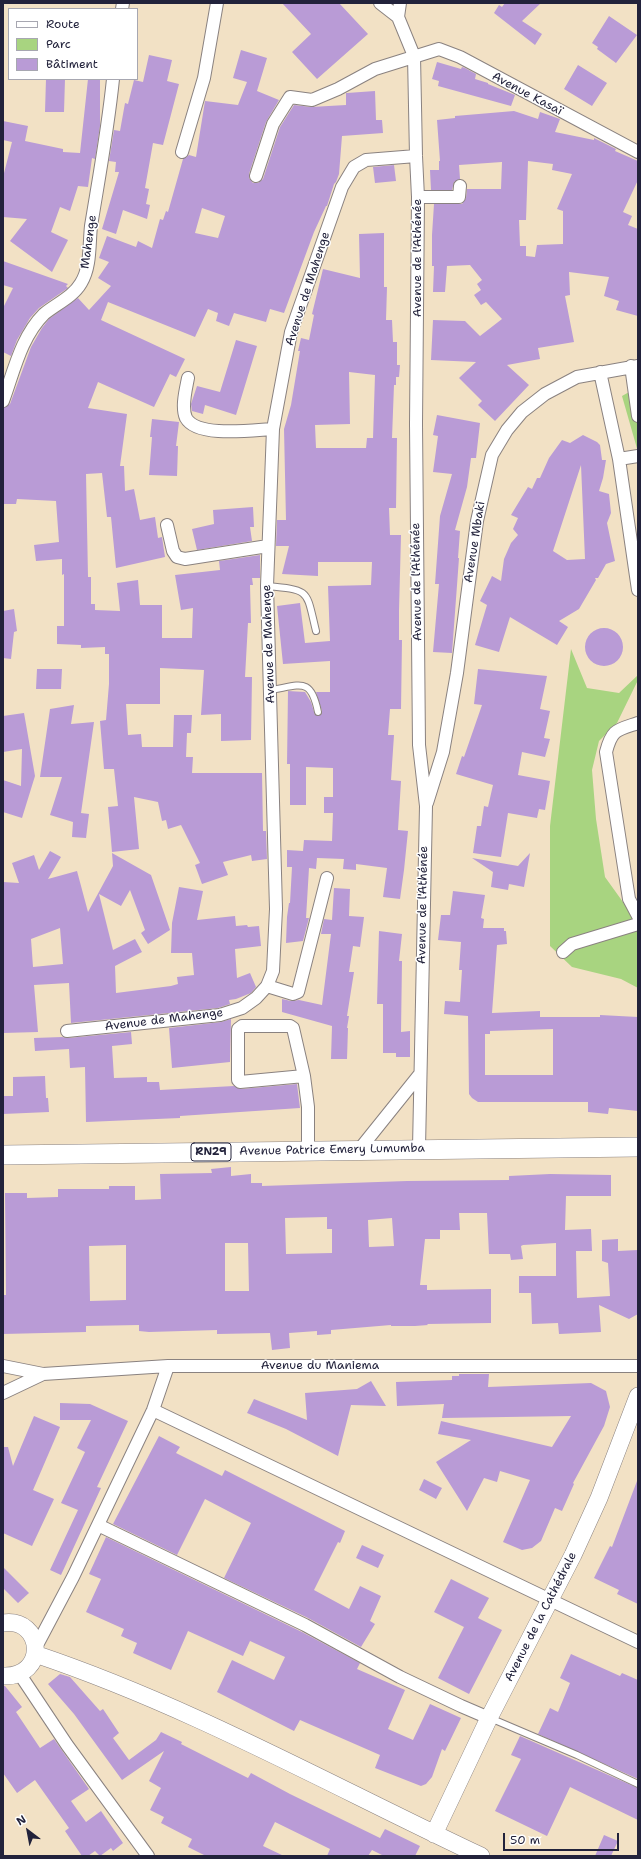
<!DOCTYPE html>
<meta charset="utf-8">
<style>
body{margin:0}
#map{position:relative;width:641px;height:1859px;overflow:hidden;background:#f2e1c5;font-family:"Shantell Sans",sans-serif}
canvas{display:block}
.frame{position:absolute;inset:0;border:4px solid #22223b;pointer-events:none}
.legend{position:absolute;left:8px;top:8px;width:130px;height:72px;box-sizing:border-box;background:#fff;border:1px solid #a7a7b1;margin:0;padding:5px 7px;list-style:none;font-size:12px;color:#22223b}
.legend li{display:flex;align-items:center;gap:8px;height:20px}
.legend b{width:20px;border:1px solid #a7a7b1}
.north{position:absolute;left:8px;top:1811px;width:40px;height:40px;-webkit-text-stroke:3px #fff;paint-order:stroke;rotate:328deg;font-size:11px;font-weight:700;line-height:16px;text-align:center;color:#22223b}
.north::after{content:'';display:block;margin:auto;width:14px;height:18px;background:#22223b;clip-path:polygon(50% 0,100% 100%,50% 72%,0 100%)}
.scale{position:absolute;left:503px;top:1833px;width:116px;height:18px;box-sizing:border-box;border:2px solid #22223b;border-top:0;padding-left:5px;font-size:12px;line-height:14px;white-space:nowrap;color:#22223b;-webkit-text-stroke:3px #fff;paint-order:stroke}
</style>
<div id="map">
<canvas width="641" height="1859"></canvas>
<div class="frame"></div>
<ul class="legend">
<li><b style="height:5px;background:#fff"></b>Route</li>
<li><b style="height:11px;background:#a8d480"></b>Parc</li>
<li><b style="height:11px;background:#b99bd6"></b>Bâtiment</li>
</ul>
<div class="north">N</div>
<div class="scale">50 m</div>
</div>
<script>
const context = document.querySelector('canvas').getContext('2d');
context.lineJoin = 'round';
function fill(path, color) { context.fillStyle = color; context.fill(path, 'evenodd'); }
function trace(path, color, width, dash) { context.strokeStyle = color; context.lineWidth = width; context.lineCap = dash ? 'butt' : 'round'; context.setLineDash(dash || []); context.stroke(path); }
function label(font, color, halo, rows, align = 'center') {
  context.font = font + ' "Shantell Sans",sans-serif'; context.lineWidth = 3; context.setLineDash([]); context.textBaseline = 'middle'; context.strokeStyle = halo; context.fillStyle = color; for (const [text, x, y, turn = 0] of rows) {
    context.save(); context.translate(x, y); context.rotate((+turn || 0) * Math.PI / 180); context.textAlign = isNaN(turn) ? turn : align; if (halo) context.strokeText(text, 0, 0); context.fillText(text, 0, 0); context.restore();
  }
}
const green = new Path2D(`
 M638,387V452L622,396Z
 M571,649L587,688L619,693L638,675V680L617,723L599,741L592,770L596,819L605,877L638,923V988L621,979L572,967L550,946V826Z`);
const building = new Path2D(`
 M282,3H339L368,34L317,79L292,52L311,34Z
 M505,3H541L522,21L542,34L535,45L494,13L499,5L502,7Z
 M609,16L637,35L616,63L597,49L598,47L592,43Z
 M241,50L267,58L257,91L279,100L266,122L249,174V178L253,183H258L263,179L280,127L294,105L311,107L346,105V93H347L375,91L376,120H382L383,133L342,136L339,174L336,182L334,184L327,206H326L314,232L284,313L270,309L266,322L234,313L229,326L216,321L218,313L208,309L195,337L108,302L101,320L185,359L176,377L170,374L154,407L98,382L88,408L127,414L120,466H124L125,491L134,489L140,520L155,517L158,538L162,537L165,557L116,568L111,517H107L102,473L86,474L88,577H91V604H95V610L120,611L117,583L138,580L140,605H162V638H192L193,608L181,610L175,575L220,570L219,561L260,555V578H252L253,585H250L251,623H248L245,677H252L251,740L221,741V714L201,715L204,670L160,668V704H126L128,735L141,734L142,747H173L174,715H192L191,733H187L186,757H193L192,773H262L263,831H266L267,859L252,861L251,855L223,862L228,875L202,884L195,865L200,863L181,825L168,829L166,820L162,821L158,802L134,797L139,849L112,852L108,807L118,806L114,769H104L100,721L106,720L109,684V654H105V647L81,648V645L57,644V626H64V574L62,575V559L36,561L34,545L59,542L56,501L17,499L16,504H3V408L10,404L31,347L42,328L49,319L78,298L89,310L111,286L98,278L109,262L99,258L107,236L136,247L138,241L152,248L160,219L163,220L166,211L168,212L183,159L189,155L196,157L205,101L238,105L247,82L233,78ZM202,208L225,216L218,238L195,233Z
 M149,55L172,60L167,81L179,84L163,145L153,143L145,188L149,189L146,204L150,205L147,219L123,210L116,234L102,229L119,172H115L116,162L109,161L114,130L120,131L125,103L128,104L134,80L143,82Z
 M437,62L461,69L462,67L465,68L476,74L475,79L488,83V84L515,95L511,106L438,86L439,81L432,79Z
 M578,65L607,83L592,106L564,89Z
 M46,79H65L64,112H45Z
 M88,79H100V126L95,159L92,158L88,187L78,186L70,211L60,207L51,232L68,240L52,272L10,241L27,219L3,217V177L12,142L3,140V121L28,126L25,141L63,149V152L80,153Z
 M514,111L538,119L540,112L560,119L555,132L594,140V138L616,149L615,151L638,161V180L623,212L632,216L628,225L638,229V316L616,310L619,301L604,296L609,277L569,272L570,295L565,296L574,342L538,348L540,359L507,365L529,385L495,421L478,405L482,401L459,378L476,362L431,360L433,320L465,321L480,336L502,319L486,302L481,305L474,295L481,290L477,284L482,280L470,265L447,266L445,292H433L434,266H432V235L434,204H462L466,198L467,189H501L502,162L459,165L460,179L454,182L452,190H431L430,170H439V161H440L437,120L455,118V116ZM528,161L553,164L552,170L572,174L557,209L563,211V244L537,245L535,257L526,256V246H520L519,220H526Z
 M394,165L396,181L375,183L373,167Z
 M384,233V287H387L386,320H392L393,342H397V365H400L399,377H396V385H394L392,438H397L396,508H389L390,535H401L399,611V640H402L401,709H390L388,735H394L391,780L401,781L398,830L408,831L404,870L400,899L383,897L387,868L356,864V870L343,869L344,859L317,858L316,869L309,868L306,918H309L303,941L286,943L287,917L289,903H290L292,867H287V850L303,851L304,840L332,841L333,813H324V797H333V768L306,767V805H290V764H287L288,691L305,692L311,702L315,715H321L322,711L316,692H330V661L283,664L277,606L300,603L305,643L330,641L328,586L371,585L372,562H318V576L282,574L289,546H276L277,520H286L284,429L291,405L300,351H298L301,338L309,340L314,315L312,314L323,269L360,278L359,234ZM349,372L375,375L373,438H367L366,448H316L315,425L350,424Z
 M3,261L68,284L66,286L68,288L39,308L30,318L17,340L11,356L3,352V308L13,288L3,285Z
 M236,340L257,346L236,415L205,405L203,414L192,411L191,404L197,386L220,392Z
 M437,415L480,423L476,458H471L467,487L455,530L460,531L458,558H459L452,653L433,652L439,584H435L440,516L452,474L433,472L438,436L433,435Z
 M152,419L179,422L176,446H178L177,476L149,475L152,437H150Z
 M583,435L597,442L600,445L602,460H606L603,478L599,491L609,494L611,513L607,523L615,561L606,564L598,578H595L596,580L579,609L559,621L568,627L557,645L510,617L499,652L475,645L487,605L480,601L492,576L501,581L504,559L511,543L518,535L513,529L518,518L511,515L528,487L532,489L537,478H540L549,458L562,440L570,443ZM581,465L585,559L567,560L553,551Z
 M253,507L254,527H250L252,541L197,550L192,529L214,524L213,510Z
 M14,609L17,631L14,632L11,659L3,658V611Z
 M585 647a19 19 0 1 1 38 0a19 19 0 1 1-38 0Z
 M37,669H62L61,689H36Z
 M478,669L547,676L540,709L550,711L544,738L550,739L545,757L522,752L518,775L550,781L545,810L539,809L537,818L508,813L501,857L473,853L477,826H481L484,806L488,807L493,785L456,774L462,756L464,757L482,705L474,704Z
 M74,705L71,724L94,722L81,813L89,814L86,838L72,837L73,822L50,815L62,777H40L50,709Z
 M24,713L35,776L22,818L3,812V780L21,786L22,749L3,752V716Z
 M50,851L61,857L48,879L77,871L88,912L113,866L112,853L151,875L170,930L148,944L141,933L145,930L130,890L121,906L99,894L113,950L135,939L142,952L115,966L116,993L171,986L178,984L177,977L194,975L192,953H171L172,923L179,887L203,891L197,920L235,916L236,926L247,925L248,927L259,926L261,946L235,949L237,978L250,973L256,987L251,993L236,999L229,1000L230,1004L218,1008L71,1023L69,983L34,985L38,1032L3,1033V882L19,883L12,863L34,855L39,870ZM60,928L63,964L33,967L31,939Z
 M530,853L524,887L509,884L508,890L491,887L493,872L472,858L518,866Z
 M334,888L350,889L349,916L364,917L360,947L353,946L349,972H354L347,1016H349L347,1028H348L347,1059H331L332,1026L282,1012V999L291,1001L299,1000L322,1005L331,934H321L324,919L332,920Z
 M453,891L485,895L481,918L484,919L483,928H504V931H506L507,944L497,945L492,1013L540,1011V1017H600V1015L638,1017V1111L609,1108L608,1114L588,1112V1102H478L472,1098L469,1094L468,1016L444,1014L445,1001L460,1002L462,970H459L461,942L438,940L441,915H450ZM553,1029V1075H485V1034H490V1031Z
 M379,931L402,934L399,961H402L401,1032L410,1031V1057H396V1053H383V1004H377Z
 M231,1019L230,1062L172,1068L169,1028L221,1022Z
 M131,1032L132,1044L112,1046L114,1078L147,1077V1082H159L160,1090L234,1086L241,1089L297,1084L300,1108L180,1116V1118L86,1122L85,1067L70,1068L69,1049L35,1051L34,1038L62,1037L68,1038Z
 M45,1076L46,1098H48L49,1112L3,1114V1096H13V1077Z
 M231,1167V1176L251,1174V1183H262V1186L407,1181L509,1180V1176L550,1174L611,1175V1196H566L565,1230L591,1229L592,1251H576L577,1298L610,1296L608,1263L602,1261V1240L618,1239V1251L638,1250V1314L629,1319L599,1305L601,1332L559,1334L558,1323L532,1324L531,1293H519V1276H556V1243L523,1245L521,1246L523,1259L511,1260L510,1254H489L487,1213H459L460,1230H440V1239H425L420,1285H427V1290L491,1289V1323L427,1324L428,1325L415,1326H391V1325L331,1330V1334L317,1335V1331L289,1333L290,1348L272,1350L270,1333L217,1334V1330L149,1332L139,1331V1325L86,1326V1332L3,1334V1295H6L5,1193H27V1198L58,1197V1189H109V1186H135V1200L161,1199L160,1174L212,1173L211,1169ZM327,1217V1229H332V1253L286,1254L285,1218ZM392,1218L394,1246L369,1247L368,1220ZM225,1243H248L249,1291H225ZM126,1245V1300L90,1301L89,1246Z
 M459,1374H489L488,1387L591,1383L606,1391L610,1407L604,1426L573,1483L574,1484L562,1511L555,1508L541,1541L532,1548L522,1550L503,1542L530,1480L500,1471L497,1482L484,1478L467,1511L436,1462L471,1440L438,1434L441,1421L552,1447L571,1416L442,1418L444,1404L397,1406L396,1382L452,1380V1376H459Z
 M371,1381L386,1406L351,1405L338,1456L286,1429L247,1413L254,1399L307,1420L305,1393L357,1389Z
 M60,1403L90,1404L128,1421L97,1487L101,1488L61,1575L50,1570L78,1510L61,1503L85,1452L77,1448L91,1420H60Z
 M34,1416L60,1427L33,1490L54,1499L32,1546L3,1533V1447H8L13,1466Z
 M159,1436L180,1447L176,1453L222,1476L225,1470L345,1531L340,1543L338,1542L314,1590L349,1609L360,1586L381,1596L370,1621L375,1624L361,1647L308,1618L224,1578L251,1523L205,1499L177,1555L113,1524Z
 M424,1479L442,1488L436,1499L419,1490Z
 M637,1481H638V1604L617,1594L619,1590L594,1578L610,1546L612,1547Z
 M106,1537L302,1632L360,1663L357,1669L405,1690L388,1729L413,1740L430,1704L461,1718L445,1751L442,1749L432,1777L426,1784L421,1786L375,1768L380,1755L300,1720L294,1731L217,1692L232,1660L274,1680L285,1657L250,1641L243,1656L188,1631L171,1670L133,1653L137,1643L121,1636L124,1629L86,1612L101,1579L89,1574Z
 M362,1545L384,1555L378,1568L356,1558Z
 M3,1567L29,1593L18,1603L3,1588Z
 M451,1579L489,1598L478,1618L502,1630L469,1694L438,1678L464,1627L434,1612Z
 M571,1654L620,1676L622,1673L638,1680V1779L538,1734L550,1708L558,1712L570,1683L560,1678Z
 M60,1674L70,1677L100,1711L103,1709L119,1733L113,1738L129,1760L156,1740L161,1732L182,1742L181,1744L248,1778L251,1773L290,1794L380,1838L385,1829L420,1846L415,1856H384L372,1850L368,1856H327L330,1849L275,1822L263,1846L284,1856H206L188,1847L192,1839L161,1823L164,1817L150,1810L161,1788L149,1781L164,1751L122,1780L74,1714L48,1684Z
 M3,1686H5L22,1707L16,1712L40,1748L54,1739L89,1789L71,1801L86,1822L101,1811L123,1843L113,1851L111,1848L100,1856L95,1851L88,1856H82L65,1831L69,1828L35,1780L17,1793L3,1773Z
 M520,1736L638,1788V1820L570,1787L547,1836L495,1811L521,1759L511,1755Z
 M604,1835L618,1841L611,1856H595Z`);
const lane = new Path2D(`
 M267,586C311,590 306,590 316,631
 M271,690C301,685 311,677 318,712
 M490,1718L577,1755L638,1784`);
const street = new Path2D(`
 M380,3L398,17L414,56L416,156L418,197L416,424L419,745L426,806L419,1148
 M122,9L123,3
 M398,17L400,3
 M182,152L204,78L217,3
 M256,176L273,124L290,97L312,100L338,89L375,69L439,49L460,57L638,152
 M418,197H459L460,186
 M631,366L638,416
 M600,372L619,459L638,590
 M188,378C186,389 181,407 186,418C197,438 253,430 273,429
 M3,401C14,371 21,337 44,314C56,304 73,297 81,283C91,267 89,244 91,226C99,177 108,129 113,79
 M619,459L638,456
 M167,525L173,551L177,557L185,559L268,546
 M638,723C617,730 612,729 606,752L629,899L638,916
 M427,803L443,752L457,673L477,521L492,455L507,430L522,412L545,394L577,377L638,366
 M563,952L572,944L638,924
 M267,986L293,994L298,992L327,878
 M242,1026H290L293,1028L304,1076L240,1082L238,1080V1029Z
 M67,1031L220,1015L242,1008L256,998L267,986L273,971L276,909L267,586L273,429L291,332L342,187L354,167L366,160L416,156
 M304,1076L308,1107V1151
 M359,1150L420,1074
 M3,1366L43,1374L168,1366H638
 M3,1393L43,1374
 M153,1410L638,1642
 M98,1525L305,1625L400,1677L461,1706L489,1718
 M36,1647L73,1577L153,1410L168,1366
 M19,1673L67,1745L148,1856`);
const secondary = new Path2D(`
 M3,1623C44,1617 48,1678 3,1676
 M35,1654C190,1706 334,1787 481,1856
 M434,1834L489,1718L573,1555L599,1498L638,1396`);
const primary = new Path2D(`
 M3,1155L638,1147`);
const shields = [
 [211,1152,40]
];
const shieldNames = [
 ["RN29",211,1152]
];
const streetNames = [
 ["Avenue Kasaï",527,94,28],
 ["Mahenge",89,242,-82],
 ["Avenue de l'Athénée",418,258,-90],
 ["Avenue de Mahenge",308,289,-72],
 ["Avenue Mbaki",475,542,-81],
 ["Avenue de l'Athénée",417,582,-91],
 ["Avenue de Mahenge",269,644,-92],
 ["Avenue de l'Athénée",423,905,-89],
 ["Avenue de Mahenge",164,1020,-7],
 ["Avenue Patrice Emery Lumumba",332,1150,-1],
 ["Avenue du Maniema",320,1366],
 ["Avenue de la Cathédrale",541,1617,-63]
];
fill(green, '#a8d480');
fill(building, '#b99bd6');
trace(lane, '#8a8280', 8);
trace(street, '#8a8280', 14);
trace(secondary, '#8a8280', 18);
trace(primary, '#8a8280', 20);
trace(lane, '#fff', 6);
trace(street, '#fff', 12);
trace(secondary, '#fff', 17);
trace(primary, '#fff', 19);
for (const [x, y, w] of shields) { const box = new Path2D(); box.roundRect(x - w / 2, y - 9, w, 18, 3); context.fillStyle = '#fff'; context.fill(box); trace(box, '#22223b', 1); }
label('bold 11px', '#22223b', null, shieldNames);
label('12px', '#22223b', '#fff', streetNames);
</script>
